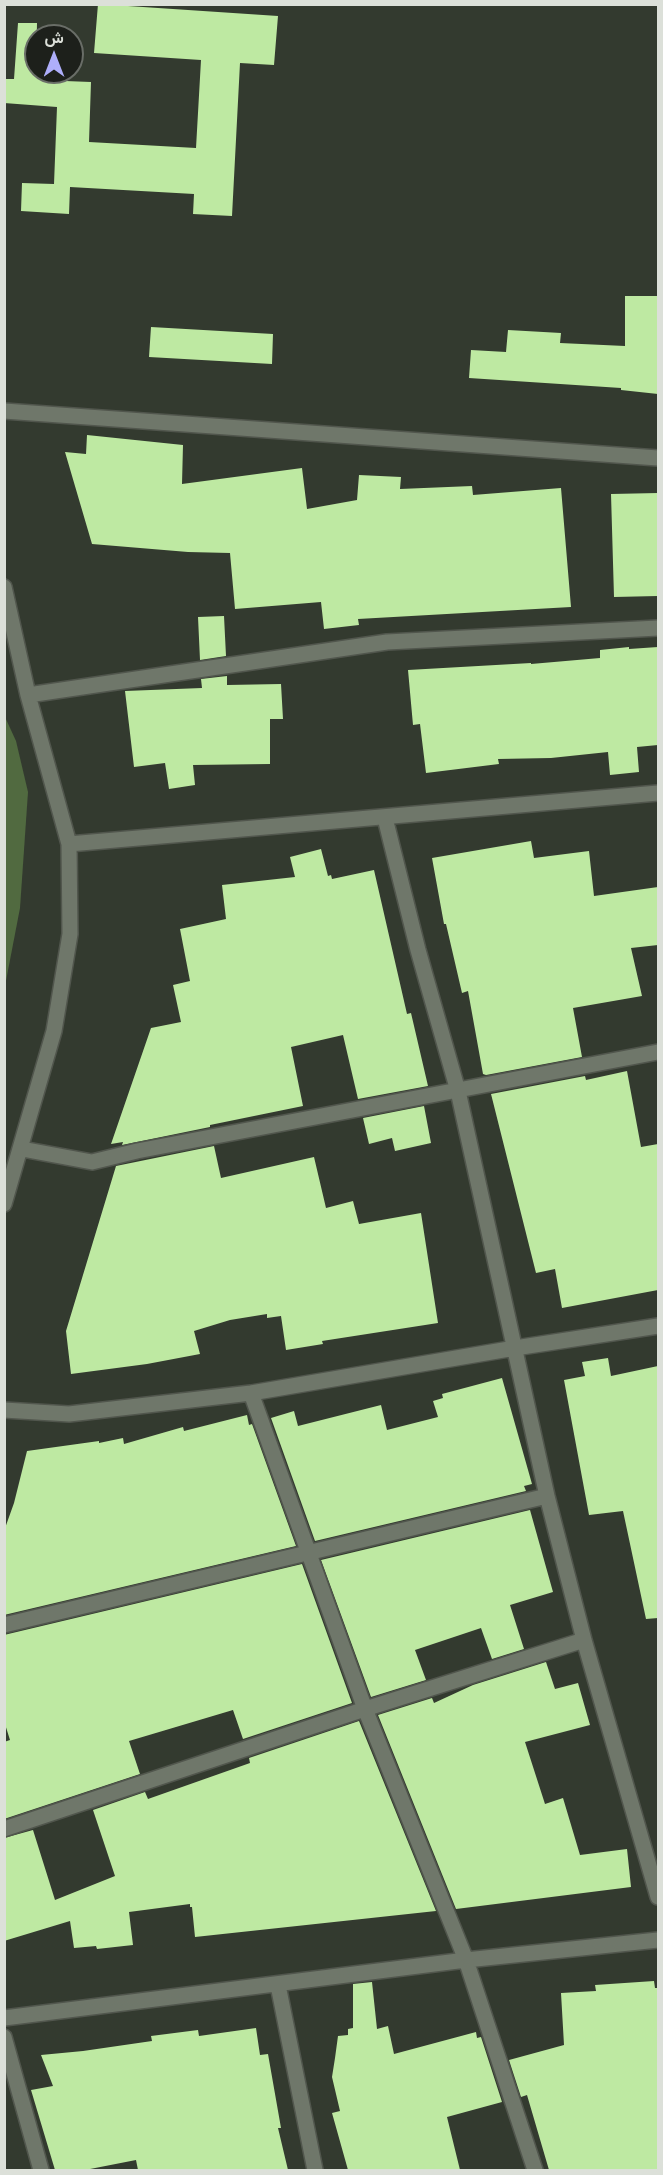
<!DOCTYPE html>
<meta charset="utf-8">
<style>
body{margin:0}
#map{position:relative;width:663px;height:2175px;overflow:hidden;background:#333a2f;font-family:"Source Sans 3",Vazirmatn,sans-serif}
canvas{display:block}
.frame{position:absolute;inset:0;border:6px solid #dce0d9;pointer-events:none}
.north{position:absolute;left:24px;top:24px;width:60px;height:60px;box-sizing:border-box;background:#1d201b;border:2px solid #696d67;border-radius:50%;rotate:0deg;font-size:16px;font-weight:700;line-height:24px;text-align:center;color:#dce0d9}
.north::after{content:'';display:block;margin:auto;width:21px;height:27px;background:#aeaefa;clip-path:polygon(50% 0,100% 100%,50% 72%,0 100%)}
</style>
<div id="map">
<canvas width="663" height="2175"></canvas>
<div class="frame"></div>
<div class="north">ش</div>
</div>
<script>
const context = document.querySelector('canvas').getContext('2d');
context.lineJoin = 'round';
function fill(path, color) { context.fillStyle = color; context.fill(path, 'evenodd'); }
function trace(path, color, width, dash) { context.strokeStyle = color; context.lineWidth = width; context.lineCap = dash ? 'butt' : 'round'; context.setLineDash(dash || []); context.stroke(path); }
const green = new Path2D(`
 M5,717L16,741L28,792L20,908L5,986Z`);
const building = new Path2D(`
 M98,4L278,16L274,65L240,63L232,216L193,214L194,194L70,187L69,214L21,211L22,183L54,184L57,107L4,103V79H14L18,23H37L36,72H39V80L91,82L89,142L196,148L201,60L94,53Z
 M625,296H658V394L621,390V388L469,378L471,350L506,352L508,330L561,333L560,343L625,346Z
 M151,327L273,334L272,364L149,357Z
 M87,435L183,445L182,484L302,468L307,509L357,500L359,475L401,477L400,489L472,486L473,495L561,488L571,607L358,619L359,625L324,629L321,602L235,609L230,553L188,552L92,544L65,452L86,454Z
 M658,493V596L614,597L611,494Z
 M224,616L226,656L200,660L198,617Z
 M629,647V649L658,647V745L637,747L639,772L610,775L608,752L551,758L498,759L499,764L426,773L420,724L413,725L408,670L531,663V664L600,658V650Z
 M227,676V685L281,684L283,719H270V764L193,765L195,785L169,789L165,763L134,767L125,691L202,688L201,679Z
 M531,841L534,858L589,851L594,896L658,887V945L631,948L642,996L573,1008L582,1057L486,1075L483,1074L468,991L462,993L446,924H444L432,858Z
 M321,849L328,876L331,875L332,879L374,870L407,1014L411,1013L428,1086L358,1099L343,1035L291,1047L303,1106L210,1125V1127L122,1145L123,1142L111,1144L151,1028L181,1022L173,985L190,981L180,929L226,919L222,885L295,877L290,857Z
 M627,1071L641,1147L658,1144V1290L562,1308L555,1269L536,1273L491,1094L585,1076L586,1080Z
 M424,1106L431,1143L395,1151L392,1138L369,1144L363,1118Z
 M214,1146L221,1178L314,1157L326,1208L353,1201L359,1224L421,1213L438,1323L322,1341L323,1344L286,1350L281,1316L267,1318V1314L230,1320L194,1331L200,1354L147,1364L71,1374L66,1331L116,1166Z
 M608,1358L611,1376L658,1366V1618L646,1619L623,1511L589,1515L564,1380L585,1376L582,1362Z
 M502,1378L532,1484L524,1486L526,1491L315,1541L271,1418L294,1411L298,1426L381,1405L387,1430L438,1417L433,1401L443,1398L442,1394Z
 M247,1415L249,1425L252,1424L296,1546L4,1615V1531L14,1503L27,1451L99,1441V1443L123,1438L124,1444L183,1427L184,1431Z
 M530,1510L553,1592L510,1605L524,1649L492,1659L481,1628L415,1650L426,1680L371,1697L321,1560Z
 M302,1564L352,1703L243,1739L233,1710L129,1741L140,1774L4,1819V1742L10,1740L4,1721V1635Z
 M546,1662L555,1689L578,1683L590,1725L525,1742L545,1804L563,1798L580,1855L627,1849L631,1887L456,1909L378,1715L432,1698L434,1703L473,1685Z
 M359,1721L436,1911L195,1937L192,1907H190V1904L129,1912L133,1945L97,1949L96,1946L74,1948L70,1921L4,1941V1838L33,1830L55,1900L115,1876L93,1810L145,1792L148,1799L250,1763L249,1758Z
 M654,1981L655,1988H658V2170H549L527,2095L521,2097L509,2060L564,2045L561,1993L596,1991L595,1985Z
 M372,1982L377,2029L388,2026L394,2054L476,2032L477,2038L481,2037L502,2102L447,2117L460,2170H348L332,2113L340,2111L332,2077L335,2058L338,2036L348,2035V2029L353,2028V1984Z
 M256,2028L260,2055L268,2054L281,2128H278L288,2170H138L136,2160L85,2170H55L31,2090L53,2086L41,2055L83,2051L152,2041L151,2036L198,2030L199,2036Z`);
const minor = new Path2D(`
 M4,411L658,458
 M4,587L28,695L69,844L70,934L54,1031L4,1204
 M28,695L387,642L658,628
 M385,818L418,950L458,1091L547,1496L584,1640L658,1897
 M69,844L658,793
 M22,1149L92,1162L137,1151L658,1052
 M251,1393L365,1709L466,1960L535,2170
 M4,1410L69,1414L251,1393L515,1348L658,1326
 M4,1625L547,1496
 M4,1829L365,1709L584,1640
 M278,1985L315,2170
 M4,2018L466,1960L658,1940
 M4,2037L41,2170`);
fill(green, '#516a40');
fill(building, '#bee9a2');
trace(minor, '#51564d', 18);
trace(minor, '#6f776a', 15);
</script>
